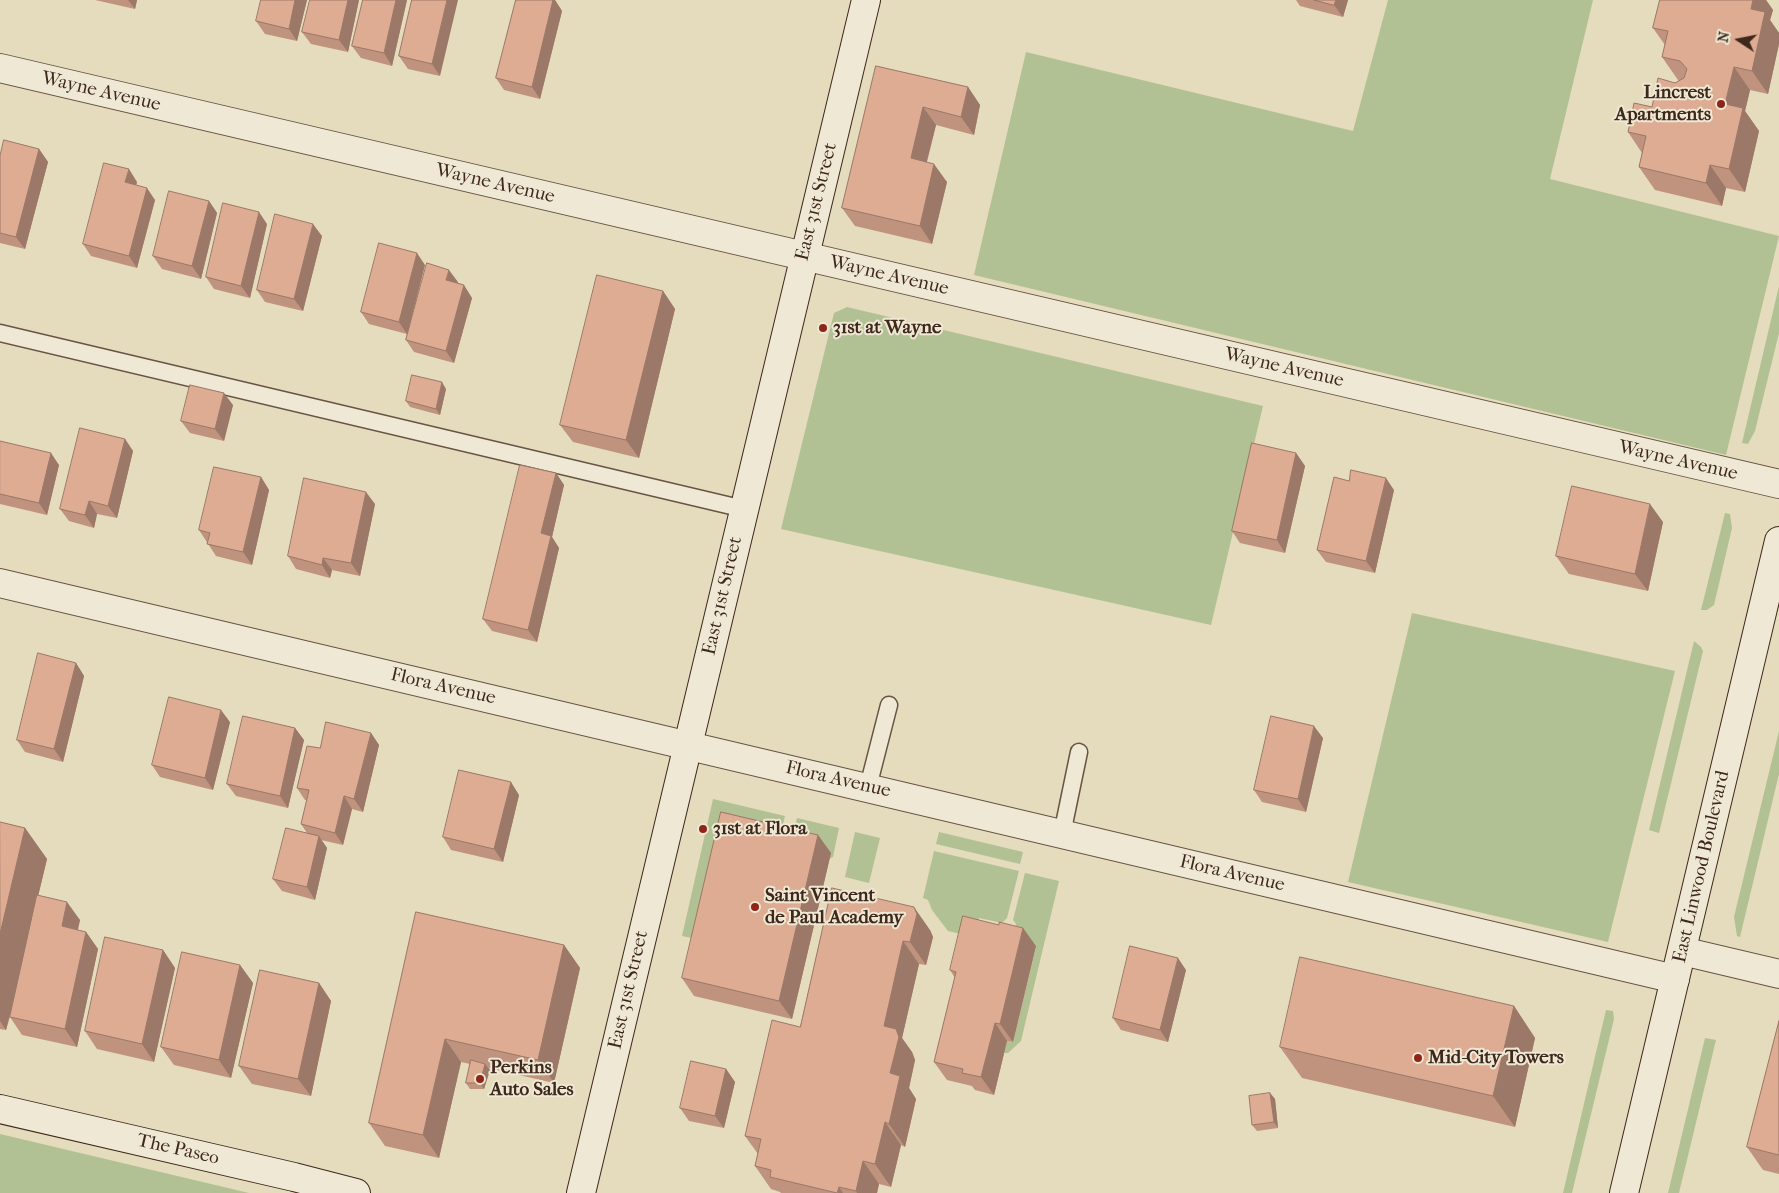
<!DOCTYPE html>
<style>
body{margin:0}
#map{position:relative;width:1779px;height:1193px;overflow:hidden;background:#e5dbbd;font-family:"IM FELL French Canon",serif}
canvas{display:block}
.north{position:absolute;left:1714px;top:15px;width:50px;height:50px;-webkit-text-stroke:4px #eee8d4;paint-order:stroke;rotate:281deg;font-size:14px;font-weight:700;line-height:20px;text-align:center;color:#3e271b}
.north::after{content:'';display:block;margin:auto;width:18px;height:22px;background:#3e271b;clip-path:polygon(50% 0,100% 100%,50% 72%,0 100%)}
</style>
<div id="map">
<canvas width="1779" height="1193"></canvas>
<div class="north">N</div>
</div>
<script>
const context = document.querySelector('canvas').getContext('2d');
context.lineJoin = 'round';
function fill(path, color) { context.fillStyle = color; context.fill(path, 'evenodd'); }
function trace(path, color, width, dash) { context.strokeStyle = color; context.lineWidth = width; context.lineCap = dash ? 'butt' : 'round'; context.setLineDash(dash || []); context.stroke(path); }
function label(font, color, halo, rows, align = 'center') {
  context.font = font + ' "IM FELL French Canon",serif'; context.lineWidth = 4; context.setLineDash([]); context.textBaseline = 'middle'; context.strokeStyle = halo; context.fillStyle = color; for (const [text, x, y, turn = 0] of rows) {
    context.save(); context.translate(x, y); context.rotate((+turn || 0) * Math.PI / 180); context.textAlign = isNaN(turn) ? turn : align; if (halo) context.strokeText(text, 0, 0); context.fillText(text, 0, 0); context.restore();
  }
}
const green = new Path2D(`
 M1388,0H1593L1550,179L1779,236L1726,455L974,275L1026,52L1353,131Z
 M1779,286V333L1755,431L1748,444L1742,443Z
 M847,307L1263,406L1211,625L781,529L834,313Z
 M1725,513L1730,514L1732,528L1714,605L1707,610H1701Z
 M1412,613L1675,671L1608,942L1348,882Z
 M1694,641L1701,647L1703,651L1659,833L1649,830Z
 M1779,731V774L1740,937L1737,936L1734,917Z
 M713,799L785,816L781,833L707,941L682,936Z
 M797,818L839,828L833,857L829,859L830,853L793,836Z
 M855,832L880,838L869,883L845,877Z
 M939,832L1023,852L1020,864L936,844Z
 M934,851L1019,871L1007,918L1002,923L979,918L975,937L948,931L932,910L928,900L923,898Z
 M1025,873L1059,881L1021,1041L1008,1053H1004L1007,1041L1013,1042L1036,947L1014,931L1016,924L1013,920Z
 M1606,1010L1613,1011L1614,1019L1572,1193H1563Z
 M1705,1038L1716,1040L1679,1193H1668Z
 M0,1134L249,1193H0Z`);
const lane = new Path2D(`
 M0,333L744,509
 M868,787L889,705
 M1062,834L1079,752`);
const street = new Path2D(`
 M0,68L1779,484
 M0,583L1675,979
 M1682,951L1779,974`);
const secondary = new Path2D(`
 M0,1109L294,1177L356,1193
 M581,1193L866,0
 M1624,1193L1779,541`);
const wall = new Path2D(`
 M95,0H137L135,9Z
 M307,0L297,41L265,34L256,21Z
 M359,0L348,52L311,44L302,32Z
 M363,0H407L392,66L361,58L352,46Z
 M412,0L440,76L408,69L399,56Z
 M516,0H555L562,11L540,99L504,90L496,78Z
 M1296,0H1348L1343,17L1300,6Z
 M1660,0H1766L1773,10L1770,20L1779,33V44L1768,94L1750,90L1745,111L1759,131L1745,192L1726,188L1722,206L1655,190L1639,167L1642,153L1628,132L1675,83L1679,81L1678,80L1662,57L1665,45L1653,28Z
 M876,66L968,87L980,105L974,135L936,125L927,162L947,182L932,244L855,226L842,208Z
 M39,149L48,162L25,249L0,243V156Z
 M137,182L136,185L155,200L137,268L91,256L83,244Z
 M209,201L217,213L201,279L162,269L153,256Z
 M267,224L250,298L214,289L206,277Z
 M322,236L303,311L265,302L257,290Z
 M425,265L410,325L458,282L457,284L472,298L454,363L414,352L406,340L407,334L369,324L361,312Z
 M663,291L675,309L639,458L573,442L560,425Z
 M446,389L440,415L410,407L406,401Z
 M233,405L224,441L190,433L181,421Z
 M125,439L133,451L117,518L97,514L94,528L69,521L60,509Z
 M0,441L59,465L47,515L0,504Z
 M1296,453L1305,466L1285,553L1240,543L1232,531Z
 M556,473L564,485L552,537L559,548L537,642L492,631L483,619Z
 M261,477L269,490L252,565L216,556L199,530Z
 M1394,490L1375,573L1326,562L1317,550Z
 M375,504L360,576L332,570L330,578L296,569L288,556Z
 M1663,522L1648,591L1569,574L1556,556Z
 M76,663L84,676L63,762L25,752L17,740Z
 M230,722L213,790L160,777L152,765Z
 M295,728L304,740L288,808L236,796L227,784Z
 M371,733L379,745L363,812L352,809L343,845L321,840L327,848L315,900L282,891L273,879L307,833L301,824L307,800H305L297,788L320,748Z
 M1323,738L1306,812L1262,802L1254,790Z
 M519,795L503,862L451,850L443,837Z
 M0,822L25,828L47,859L38,896L80,920L78,930L86,932L98,949L77,1047L22,1035L10,1017L6,1030L0,1029Z
 M818,835L831,853L792,1019L694,996L682,978Z
 M832,888L930,930L933,937L926,965L919,964L902,1038L912,1052L915,1060L909,1088L916,1099L905,1147L901,1145L891,1187L879,1184L877,1193H781L780,1192L771,1189L755,1166L758,1154L745,1136L800,1027Z
 M416,912L564,945L580,968L554,1083L488,1068L490,1070L484,1089H470L466,1083L470,1064L461,1062L439,1158L385,1146L369,1123Z
 M1036,946L1013,1042L1007,1041L994,1095L975,1090L972,1086L947,1080L934,1062L955,978L950,970Z
 M163,950L175,968L154,1062L97,1049L85,1031Z
 M240,965L253,983L231,1078L174,1065L161,1047Z
 M1186,970L1168,1042L1121,1030L1113,1018Z
 M319,983L331,1001L311,1096L252,1084L239,1066Z
 M1514,1006L1535,1038L1515,1127L1302,1078L1280,1047Z
 M1779,1021V1174L1763,1170L1747,1147Z
 M726,1069L735,1082L724,1128L689,1121L680,1108Z
 M1270,1093L1275,1099L1278,1128L1257,1131L1252,1125Z`);
const shadedWall = new Path2D(`
 M128,0H137L135,9Z
 M295,0H307L297,41L289,29Z
 M348,0H359L348,52L339,40Z
 M396,0H407L392,66L384,53Z
 M447,0H458L440,76L432,64Z
 M553,0H555L562,11L540,99L532,87Z
 M1336,0H1348L1343,17L1334,5Z
 M1753,0H1766L1773,10L1770,20L1779,33V44L1768,94L1752,71L1751,9Z
 M1734,67L1750,90L1745,111L1759,131L1745,192L1729,169L1725,104Z
 M968,87L980,105L974,135L961,117Z
 M923,107L936,125L923,176L911,158Z
 M39,149L48,162L25,249L16,237Z
 M934,164L947,182L932,244L920,226Z
 M1710,165L1726,188L1722,206L1706,183Z
 M129,169L137,182L134,194L125,182Z
 M147,188L155,200L137,268L129,256Z
 M209,201L217,213L201,279L192,266Z
 M259,212L267,224L250,298L241,286Z
 M313,224L322,236L303,311L294,299Z
 M417,253L425,265L407,334L399,322Z
 M449,270L458,282L454,293L446,280Z
 M464,285L472,298L454,363L446,351Z
 M663,291L675,309L639,458L626,440Z
 M442,382L446,389L440,415L436,409Z
 M224,393L233,405L224,441L215,429Z
 M125,439L133,451L117,518L108,506Z
 M51,453L59,465L47,515L39,503Z
 M1296,453L1305,466L1285,553L1277,540Z
 M556,473L564,485L552,537L559,548L537,642L528,630L541,533Z
 M261,477L269,490L252,565L243,552Z
 M1386,478L1394,490L1375,573L1366,561Z
 M366,492L375,504L360,576L351,563Z
 M89,501L97,514L94,528L85,515Z
 M1650,504L1663,522L1648,591L1635,574Z
 M323,558L332,570L330,578L322,565Z
 M76,663L84,676L63,762L54,749Z
 M221,710L230,722L213,790L205,778Z
 M1314,726L1323,738L1306,812L1298,799Z
 M295,728L304,740L288,808L280,796Z
 M371,733L379,745L363,812L354,799Z
 M511,782L519,795L503,862L494,849Z
 M344,796L352,809L343,845L335,833Z
 M25,828L47,859L6,1030L0,1021V934Z
 M818,835L831,853L792,1019L779,1001Z
 M319,836L327,848L315,900L307,887Z
 M67,902L80,920L74,944L62,926Z
 M914,907L930,930L933,937L926,965L910,942Z
 M1023,928L1036,946L1013,1042L1000,1024Z
 M86,932L98,949L77,1047L65,1029Z
 M903,941L919,964L902,1038L912,1052L915,1060L909,1088L916,1099L905,1147L889,1124L890,1073L884,1026Z
 M564,945L580,968L554,1083L538,1060Z
 M163,950L175,968L154,1062L142,1044Z
 M1178,958L1186,970L1168,1042L1160,1030Z
 M240,965L253,983L231,1078L219,1060Z
 M319,983L331,1001L311,1096L298,1079Z
 M1514,1006L1535,1038L1515,1127L1493,1096Z
 M995,1023L1007,1041L994,1095L981,1077Z
 M445,1039L461,1062L439,1158L423,1135Z
 M485,1064L490,1070L484,1089L480,1083Z
 M726,1069L735,1082L724,1128L715,1116Z
 M1270,1093L1275,1099L1278,1128L1274,1122Z
 M885,1122L901,1145L891,1187L875,1164Z
 M863,1161L879,1184L877,1193H857L856,1191Z
 M839,1187L843,1193H838Z`);
const building = new Path2D(`
 M261,0H295L289,29L256,21Z
 M310,0H348L339,40L302,32Z
 M363,0H396L384,53L352,46Z
 M412,0H447L432,64L399,56Z
 M516,0H553L532,87L496,78Z
 M1314,0H1336L1334,5Z
 M1660,0H1753L1751,9L1765,12L1752,71L1734,67L1725,104L1743,108L1729,169L1710,165L1706,183L1639,167L1646,136L1628,132L1634,103L1652,107L1658,78L1675,83L1684,78L1687,69L1680,61L1662,57L1668,31L1653,28Z
 M876,66L968,87L961,117L923,107L911,158L934,164L920,226L842,208Z
 M4,140L39,149L16,237L0,233V156Z
 M104,163L129,169L125,182L147,188L129,256L83,244Z
 M169,191L209,201L192,266L153,256Z
 M223,203L259,212L241,286L206,277Z
 M275,214L313,224L294,299L257,290Z
 M379,243L417,253L399,322L361,312Z
 M427,263L449,270L446,280L464,285L446,351L406,340Z
 M597,275L663,291L626,440L560,425Z
 M412,375L442,382L436,409L406,401Z
 M190,385L224,393L215,429L181,421Z
 M80,428L125,439L108,506L89,501L85,515L60,509Z
 M0,441L51,453L39,503L0,494Z
 M1252,443L1296,453L1277,540L1232,531Z
 M520,465L556,473L541,533L551,536L528,630L483,619Z
 M214,467L261,477L243,552L207,544L210,533L199,530Z
 M1351,470L1386,478L1366,561L1317,550L1334,477L1349,481Z
 M304,478L366,492L351,563L323,558L322,565L288,556Z
 M1572,486L1650,504L1635,574L1556,556Z
 M38,653L76,663L54,749L17,740Z
 M169,697L221,710L205,778L152,765Z
 M243,716L295,728L280,796L227,784Z
 M1271,716L1314,726L1298,799L1254,790Z
 M326,722L371,733L354,799L344,796L335,833L301,824L309,790L297,788L307,746L320,748Z
 M459,770L511,782L494,849L443,837Z
 M721,812L818,835L779,1001L682,978Z
 M0,822L25,828L0,934Z
 M286,828L319,836L307,887L273,879Z
 M832,888L914,907L917,914L910,942L903,941L884,1026L896,1029L899,1037L890,1073L900,1076L889,1124L885,1122L875,1164L863,1161L856,1191L839,1187L837,1193L770,1177L771,1170L755,1166L761,1139L745,1136L772,1020L800,1027Z
 M37,895L67,902L62,926L86,932L65,1029L10,1017Z
 M416,912L564,945L538,1060L445,1039L423,1135L369,1123Z
 M963,916L999,925V922L1023,928L1000,1024L995,1023L981,1077L962,1073L963,1069L934,1062L956,972L950,970Z
 M105,937L163,950L142,1044L85,1031Z
 M1130,946L1178,958L1160,1030L1113,1018Z
 M182,952L240,965L219,1060L161,1047Z
 M1300,957L1514,1006L1493,1096L1280,1047Z
 M260,970L319,983L298,1079L239,1066Z
 M1779,1021V1155L1747,1147Z
 M471,1060L485,1064L480,1083H466Z
 M691,1061L726,1069L715,1116L680,1108Z
 M1270,1093L1274,1122L1252,1125L1249,1096Z`);
const markers = [
 [1721,104,5,"#8f2418"],
 [823,328,5,"#8f2418"],
 [703,829,5,"#8f2418"],
 [755,907,5,"#8f2418"],
 [1418,1058,5,"#8f2418"],
 [480,1079,5,"#8f2418"]
];
const streetNames = [
 ["Wayne Avenue",101,92,13],
 ["Wayne Avenue",495,184,13],
 ["East 31st Street",817,202,-76],
 ["Wayne Avenue",889,276,13],
 ["Wayne Avenue",1284,368,13],
 ["Wayne Avenue",1678,461,13],
 ["East 31st Street",723,596,-77],
 ["Flora Avenue",443,687,13],
 ["Flora Avenue",838,780,13],
 ["East Linwood Boulevard",1702,867,-77],
 ["Flora Avenue",1232,874,13],
 ["East 31st Street",629,990,-77],
 ["The Paseo",178,1150,13]
];
const poiNames = [
 ["Lincrest",1711,93,"right"],
 ["Apartments",1711,115,"right"],
 ["31st at Wayne",833,328],
 ["31st at Flora",713,829],
 ["Saint Vincent",765,896],
 ["de Paul Academy",765,918],
 ["Mid-City Towers",1428,1058],
 ["Perkins",490,1068],
 ["Auto Sales",490,1090]
];
fill(green, '#b2c193');
trace(lane, '#685444', 19);
trace(street, '#685444', 30);
trace(secondary, '#3e271b', 30);
trace(lane, '#eee8d4', 16);
trace(street, '#eee8d4', 28);
trace(secondary, '#eee8d4', 28);
fill(wall, '#bf937e');
fill(shadedWall, '#9b7867');
fill(building, '#deab93');
trace(building, '#9b7867', 1);
for (const [x, y, r, color] of markers) { const dot = new Path2D(); dot.arc(x, y, r, 0, 2 * Math.PI); context.fillStyle = color; context.fill(dot); trace(dot, '#eee8d4', 2); }
label('19px', '#3e271b', '#eee8d4', streetNames);
label('bold 19px', '#3e271b', '#eee8d4', poiNames, 'left');
</script>
